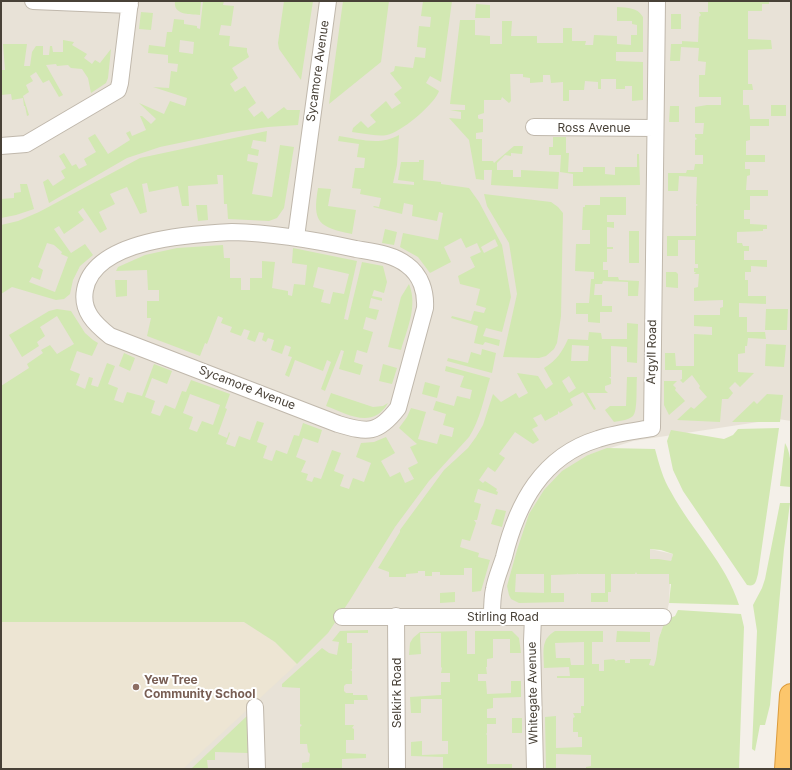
<!DOCTYPE html>
<style>
body{margin:0}
#map{position:relative;width:792px;height:770px;overflow:hidden;background:#f4f0e9;font-family:Inter,sans-serif}
canvas{display:block}
.frame{position:absolute;inset:0;border:2px solid #484137;pointer-events:none}
</style>
<div id="map">
<canvas width="792" height="770"></canvas>
<div class="frame"></div>
</div>
<script>
const context = document.querySelector('canvas').getContext('2d');
context.lineJoin = 'round';
function fill(path, color) { context.fillStyle = color; context.fill(path, 'evenodd'); }
function trace(path, color, width, dash) { context.strokeStyle = color; context.lineWidth = width; context.lineCap = dash ? 'butt' : 'round'; context.setLineDash(dash || []); context.stroke(path); }
function label(font, color, halo, rows, align = 'center') {
  context.font = font + ' Inter,sans-serif'; context.lineWidth = 4; context.setLineDash([]); context.textBaseline = 'middle'; context.strokeStyle = halo; context.fillStyle = color; for (const [text, x, y, turn = 0] of rows) {
    context.save(); context.translate(x, y); context.rotate((+turn || 0) * Math.PI / 180); context.textAlign = isNaN(turn) ? turn : align; if (halo) context.strokeText(text, 0, 0); context.fillText(text, 0, 0); context.restore();
  }
}
const residential = new Path2D(`
 M1,1H791V421L778,419L633,441L588,455L577,549H650L673,554L671,562L669,603L663,630L661,632L658,642L657,659L624,769H1Z`);
const education = new Path2D(`
 M1,622H244L275,642L297,664L183,769H1Z`);
const green = new Path2D(`
 M175,1H201L200,15C189,14 173,15 175,1Z
 M203,1H224L223,5L234,6L231,26L221,25L219,35L230,36L229,46L247,48V52L249,57L232,68L238,78L230,84L235,92L245,86L256,103L248,109L254,117L262,111L268,119L284,107L287,110H300L298,125L268,127L232,132L160,147L127,158L49,203L43,182L48,179L53,186L65,178L61,171L66,168L59,156L64,153L72,166L76,164L79,169L87,165L84,159L96,152L88,138L95,134L108,154L130,140L126,133L130,131L132,136L146,130L140,116H142L151,124L156,119L139,103L164,114L170,101L185,106L187,98L153,87L169,88L171,71L177,72L178,64L168,63V55L148,53L149,45L165,47L167,32H172L174,19L184,20V24L197,26V28L200,29ZM180,40L194,42L193,54L179,52Z
 M284,1H313L301,80L279,49L278,43Z
 M343,1H389L381,62L329,104Z
 M423,1H452L441,82L430,76L426,83L439,91C435,104 400,133 387,135C376,137 363,133 352,132L353,128L361,121L368,128L376,122L370,115L386,101L392,109L401,103L394,94L402,88L390,73L394,71L395,66L413,68L415,57L425,58L426,48L417,47L419,26L430,27L431,17L421,16Z
 M699,1H769V4H762V11H748V39L771,40L772,49L748,50V84H752L753,90H743V105H749L750,119H769V126H750V140L746,141V155H765V162H745V169H750V175L747,176L746,190H768V196H750V210H744V219H750V224L767,225V229H763V231L737,232V243H742L743,246H749V251H744V260H767V267L751,266V272H745V280H748V296H766V304L739,303V317H747V332H765L766,339L748,338L747,346H745V353L738,354V372L754,373L740,387L735,382L729,388L733,393L728,399H722L720,422L677,420L691,407L694,409L707,397L699,388L700,386L692,375L683,383L680,380L682,379V370H665V353H675L676,366H694V334L712,335V327L694,326V315H720V308L723,307V300L694,301V288L698,287L699,274H694L696,272H694V268H698V264H695V240H678V256H667V236H696V206L698,205L696,204L697,177L679,176L678,191H668V173H686L687,170H694L695,164H703V155H695V140L697,139L695,137V134H703L704,123H695V107L707,105H721V97H699V75H705L706,62L698,61L699,48L681,47L680,61H670L671,44H682V41L698,42L699,17L701,15L699,12H708V2Z
 M476,4L490,5V18H475Z
 M617,7C628,8 637,7 643,17V52H616V61L643,62V100L632,101V86H625V89H616V79H601V89H598V82L585,81L584,90H569V101H563V82L551,83L550,75H543V82L530,83V78L523,77V74H510L511,101L509,103L502,97L501,100H484V113L478,115V118L479,119H483V132L476,133V139H482V161H493L494,163L514,146H523L522,154L511,153V156L505,155L497,163V170H513V177H521V170L559,172L558,189L491,185L492,170H484V180L476,179L469,140L449,118L461,119V112L450,110H465V105L450,104L460,20H475V35L490,36V44H502V21H512L511,36H537V43H563V28H572V41H586L585,45H593L594,35L617,36V44L631,45V35H637V25L632,24V21H617Z
 M141,12L153,13L151,30L139,29Z
 M671,14H681V29H671Z
 M63,40L74,42L72,45L87,54L84,58L92,64L95,60L100,63L111,49L108,78L106,83L91,93L88,78L82,69L71,68L68,65L57,66L56,64L46,65L63,95L59,97L49,80L43,83L36,72L30,76L33,81L26,85L29,92L23,96L29,115L27,116L25,106H24L23,98L12,100L11,94L1,95V70H5L3,44H27L24,66H30L32,52L36,46H43V55H49L50,46H52L53,52H63Z
 M771,105H786V116H771Z
 M670,106H679V122H669Z
 M267,131L266,142L253,140L251,148L259,150L258,156L248,154L247,161L258,163L252,194L272,197L280,145L294,147L284,208L277,218L269,221L228,219L227,204H224L223,175H217L218,184L188,186L189,206H182L178,186L149,192L147,183L142,184L147,212L140,214L127,187L110,194L115,204L99,212L107,229L100,233L83,208L78,212L84,220L64,234L59,226L54,229L71,253L85,244L93,255L80,266L73,280L70,294L64,299L56,300L12,287L1,294V225L18,221L39,212L140,158ZM47,243L54,245L62,252L61,254L68,257L55,292L29,282L32,277L40,280L43,270L38,267Z
 M399,135L397,165L393,183L414,185V182L398,180L401,162H419V160H424L423,180L441,182V184L469,188L479,202L502,245L511,297L502,332L486,328L483,336L500,340L499,346L485,342L483,345L474,343L478,326L451,318L452,316L471,321L474,311L484,313L486,308L476,305L480,289L460,284L458,276L475,267L470,257L481,252L477,243L466,248L461,238L444,247L451,262L430,273L418,257L400,247L403,233L438,240L443,213L439,212L437,221L412,216L413,205L404,203L402,214L373,207L374,206L379,207L381,198L360,194L361,189L352,188L355,168H364L365,158L357,157L359,144L338,141L339,136C359,139 380,146 399,135ZM495,239L498,246L484,253L481,247Z
 M553,137H566V153H569L568,172H583V167H605V174L615,175V167H637V154H639L640,185L573,186V174L560,172L561,155H549V147H553Z
 M20,184H27L34,209L16,215L1,218V197V199L14,198V193L21,192Z
 M318,188L331,189L328,206L356,210L352,234C319,227 312,223 318,188Z
 M484,194L551,202L558,207L563,213L561,316L557,343L554,349L546,356L539,358L503,357L517,294L509,243L487,206Z
 M600,197H626V215H607V222H614V228L607,227V247H613V249H607V262H603V270H608V277H618L619,280L639,281L638,296H628V282L603,281L602,284H595L594,295H602V306H612V312H600V323L588,322V314H576V303H589L591,279H594V272L575,271L576,244H590V230H582L583,207H585V205H600Z
 M196,205H207L208,220L198,221Z
 M385,229L397,232L394,245L382,243Z
 M629,231H639V263H629Z
 M223,245L224,258H230V278H241V290H250V278H262V261L275,262L272,288L288,291V295L292,296L294,284L305,285L307,265L292,263L293,248L357,261L344,319L348,320L362,262L383,266L387,282L384,293L374,290L372,296L382,298V301L371,298L369,308L379,310L376,320L366,317L363,329L373,332L367,353L357,350L354,362L363,365L360,375L339,369L344,351L341,350L325,391L321,389L331,362L327,360L323,371L295,360L289,377L285,375L292,357L288,356L291,347L285,345L282,354L271,350L274,340L268,338L266,342L262,340L264,333L259,332L255,342L247,339L250,331L244,329L241,336L230,332L232,327L221,323L223,318L218,316L207,344L205,343L200,356L147,336L151,318H147V301H159V290H148L147,270L116,271L118,267L145,255L177,248ZM318,267L349,274L344,294L333,292L330,304L321,302L324,290L313,287Z
 M666,272H676L678,274V288L666,287Z
 M115,280H127V296L116,297Z
 M409,284C418,306 407,329 401,350L388,347L401,297Z
 M57,309L71,311L85,333L93,340L98,343L92,356L77,351L70,370L80,374L76,385L85,389L89,377L93,378L91,385L98,387L107,363L115,366L108,384L118,388L114,400L123,403L127,392L142,396L154,364L172,371L167,384L152,378L145,397L155,401L151,413L160,416L165,405L175,409L182,391L186,392L191,380L230,394L225,408L227,409L218,434L227,438L229,432L230,433L226,444L235,447L239,436L250,440L257,421L264,423L257,442L267,446L263,458L272,461L276,450L287,454L294,435L299,436L303,423L322,430L318,443L303,438L296,457L306,461L301,472L308,474L306,480L312,482L314,477L321,479L332,450L341,453L334,471L344,475L340,486L349,489L353,478L364,482L371,463L356,457L361,443L374,442L386,437L395,453L381,461L390,477L400,472L405,483L414,479L408,468L418,463L410,447L417,444L399,428L407,417L411,408L426,412L418,439L437,444L440,434L452,437L454,428L443,425L446,414L433,410L436,401L454,406L457,396L470,399L472,390L460,387L464,376L445,371L446,366L490,378C484,398 480,420 469,437L429,481L395,527L350,600L328,633L297,664L275,642L244,622H1V386L29,368L27,364L43,353L41,350L50,345L57,354L74,344L57,316L40,327L45,336L37,342L39,346L22,357L9,335L49,311ZM190,394L220,405L213,425L202,421L197,432L189,429L193,417L183,413Z
 M766,309H788L787,330H765Z
 M627,323L638,324L637,363L627,362V347L611,346V377H609L611,379V384L605,386V390L608,393H587L596,409L594,410L583,392L570,399L573,405L560,413L558,411V414L545,421L541,414L533,418L538,426L532,429L539,440L533,444L515,432L499,454L505,458L495,472L488,467L479,480L483,483L485,481L497,489L496,491L498,492L497,495L478,489L474,502L481,504L477,520H474L476,523L470,541L462,539L460,547L479,553L478,557L490,560L481,591L472,592V568H464V575H440V572H432V576H425V571H418V573L406,574V577H389V572L378,568L400,532V530L444,470L468,448L476,437L483,425L493,394L501,402L516,393L519,398L528,393L517,373L538,376L546,389L553,384L544,368C557,360 562,352 568,339L588,340L589,332L601,333L602,339H627ZM572,345L589,346L588,361H571ZM569,376L576,388L569,393L562,381Z
 M766,344L786,345L784,367L765,366Z
 M482,349L496,353L492,373L447,361L448,358L468,363L471,352L481,355Z
 M124,353L135,358L130,371L119,366Z
 M383,364L397,368L392,384L379,381Z
 M627,377H637C636,385 638,411 633,416C629,420 619,421 614,422L605,410L610,406H626Z
 M664,381H677L673,385L676,388L675,390L685,401L669,415L664,405Z
 M425,382L440,386L437,398L422,394Z
 M331,393L373,407L383,406L388,403C373,430 347,414 326,406Z
 M767,394L783,395L780,422H732L754,401L757,404Z
 M779,428L758,574C756,581 756,587 747,585L683,491L673,470L667,441L671,430L724,439L733,435L738,429Z
 M785,443C792,454 791,474 791,487L780,486Z
 M607,448L655,449C659,464 663,479 671,492C692,531 726,563 739,605L669,603L671,584H669V574H637L636,572L635,574H611V592H608V602H591V593H605V574H578L577,573V574L551,575V593H564V602L519,603L511,599L509,595L507,586L517,550L529,514L544,490L562,471L588,455ZM650,549L661,550L673,554L671,561L658,559H650ZM516,574H544V593L515,592Z
 M780,503H790L784,549L770,705L765,725H760L755,751L752,749L757,631L753,605L762,588L765,579Z
 M496,509L506,511L502,527L491,524Z
 M455,592V602L440,603V593Z
 M678,610L741,614L744,627L739,769H586V767L591,766V755L556,754V768L546,769L545,717L556,716V748L582,747V737H578V732H573V718L575,717L573,713H581V706H584V678H557V676H570L569,667L544,668C544,652 540,640 555,631H603V642H592V664H599V671H604V660L614,659L616,661L618,660H625V663H630V659H651L649,665L654,666C657,658 657,651 658,643C659,635 663,629 665,620L675,616ZM584,642V665H571L570,658H556L555,643Z
 M368,630V633H347V643H352V669L350,670L352,671V684H346L344,686V691L346,693H353V695H367L368,700H354V704H345V725H354L352,728L354,729V740H346V753L366,754V758L342,759V769H302V763L309,762L310,754L308,752L307,744H300V727L302,725L300,724V688L282,687V684L322,648L329,653L337,655L339,642L332,641L340,631Z
 M467,631V654H475V631H512L519,638L521,653H510V639H493V658L487,659V667H486L487,674H478V681H486L487,694L511,693V681H521V697L493,698V708L487,709V718H496V724H487V733L486,734L487,735V764H512V769H443V757L411,756V742L422,741V755L448,754V741H442V699H421V713H411L410,697L441,695V682H450V673H441L442,668L441,667V633H420L421,654L409,655L410,643L413,638L420,632Z
 M617,631L650,632V642H616Z
 M247,716L248,753L215,752V760H207L208,769H191Z
 M512,718H522V733H512Z`);
const street = new Path2D(`
 M33,1L130,5
 M534,127L655,128
 M1,146L26,144L118,90L120,83L130,1
 M232,232C274,233 315,240 356,249C373,252 393,254 407,265C421,275 426,292 425,308L398,408C378,434 368,433 338,424L110,336C95,324 81,311 85,290C94,239 192,234 232,232Z
 M296,237L328,1
 M396,616L397,769
 M492,616C492,607 492,598 494,589C496,578 501,567 504,557C517,504 542,456 598,439C615,433 634,431 652,428L657,1
 M342,617H663
 M533,617L532,641L535,769
 M255,707L257,769`);
const highway = new Path2D(`
 M786,769L791,695`);
const markers = [
 [136,687,4,"#8d6e63"]
];
const streetNames = [
 ["Sycamore Avenue",318,71,-82],
 ["Ross Avenue",594,128],
 ["Argyll Road",652,352,-89],
 ["Sycamore Avenue",247,388,21],
 ["Stirling Road",503,617],
 ["Selkirk Road",397,693,-90],
 ["Whitegate Avenue",533,693,-91]
];
const educationNames = [
 ["Yew Tree",144,680],
 ["Community School",144,694]
];
fill(residential, '#e8e2d7');
fill(education, '#ede5d3');
fill(green, '#d2e8b2');
trace(street, '#c0b8ac', 18);
trace(highway, '#dc9b3b', 24);
trace(street, '#fff', 16);
trace(highway, '#fcc66c', 22);
for (const [x, y, r, color] of markers) { const dot = new Path2D(); dot.arc(x, y, r, 0, 2 * Math.PI); context.fillStyle = color; context.fill(dot); trace(dot, '#fff', 1.5); }
label('12px', '#484137', '#fff', streetNames);
label('bold 12px', '#785e54', '#fff', educationNames, 'left');
</script>
